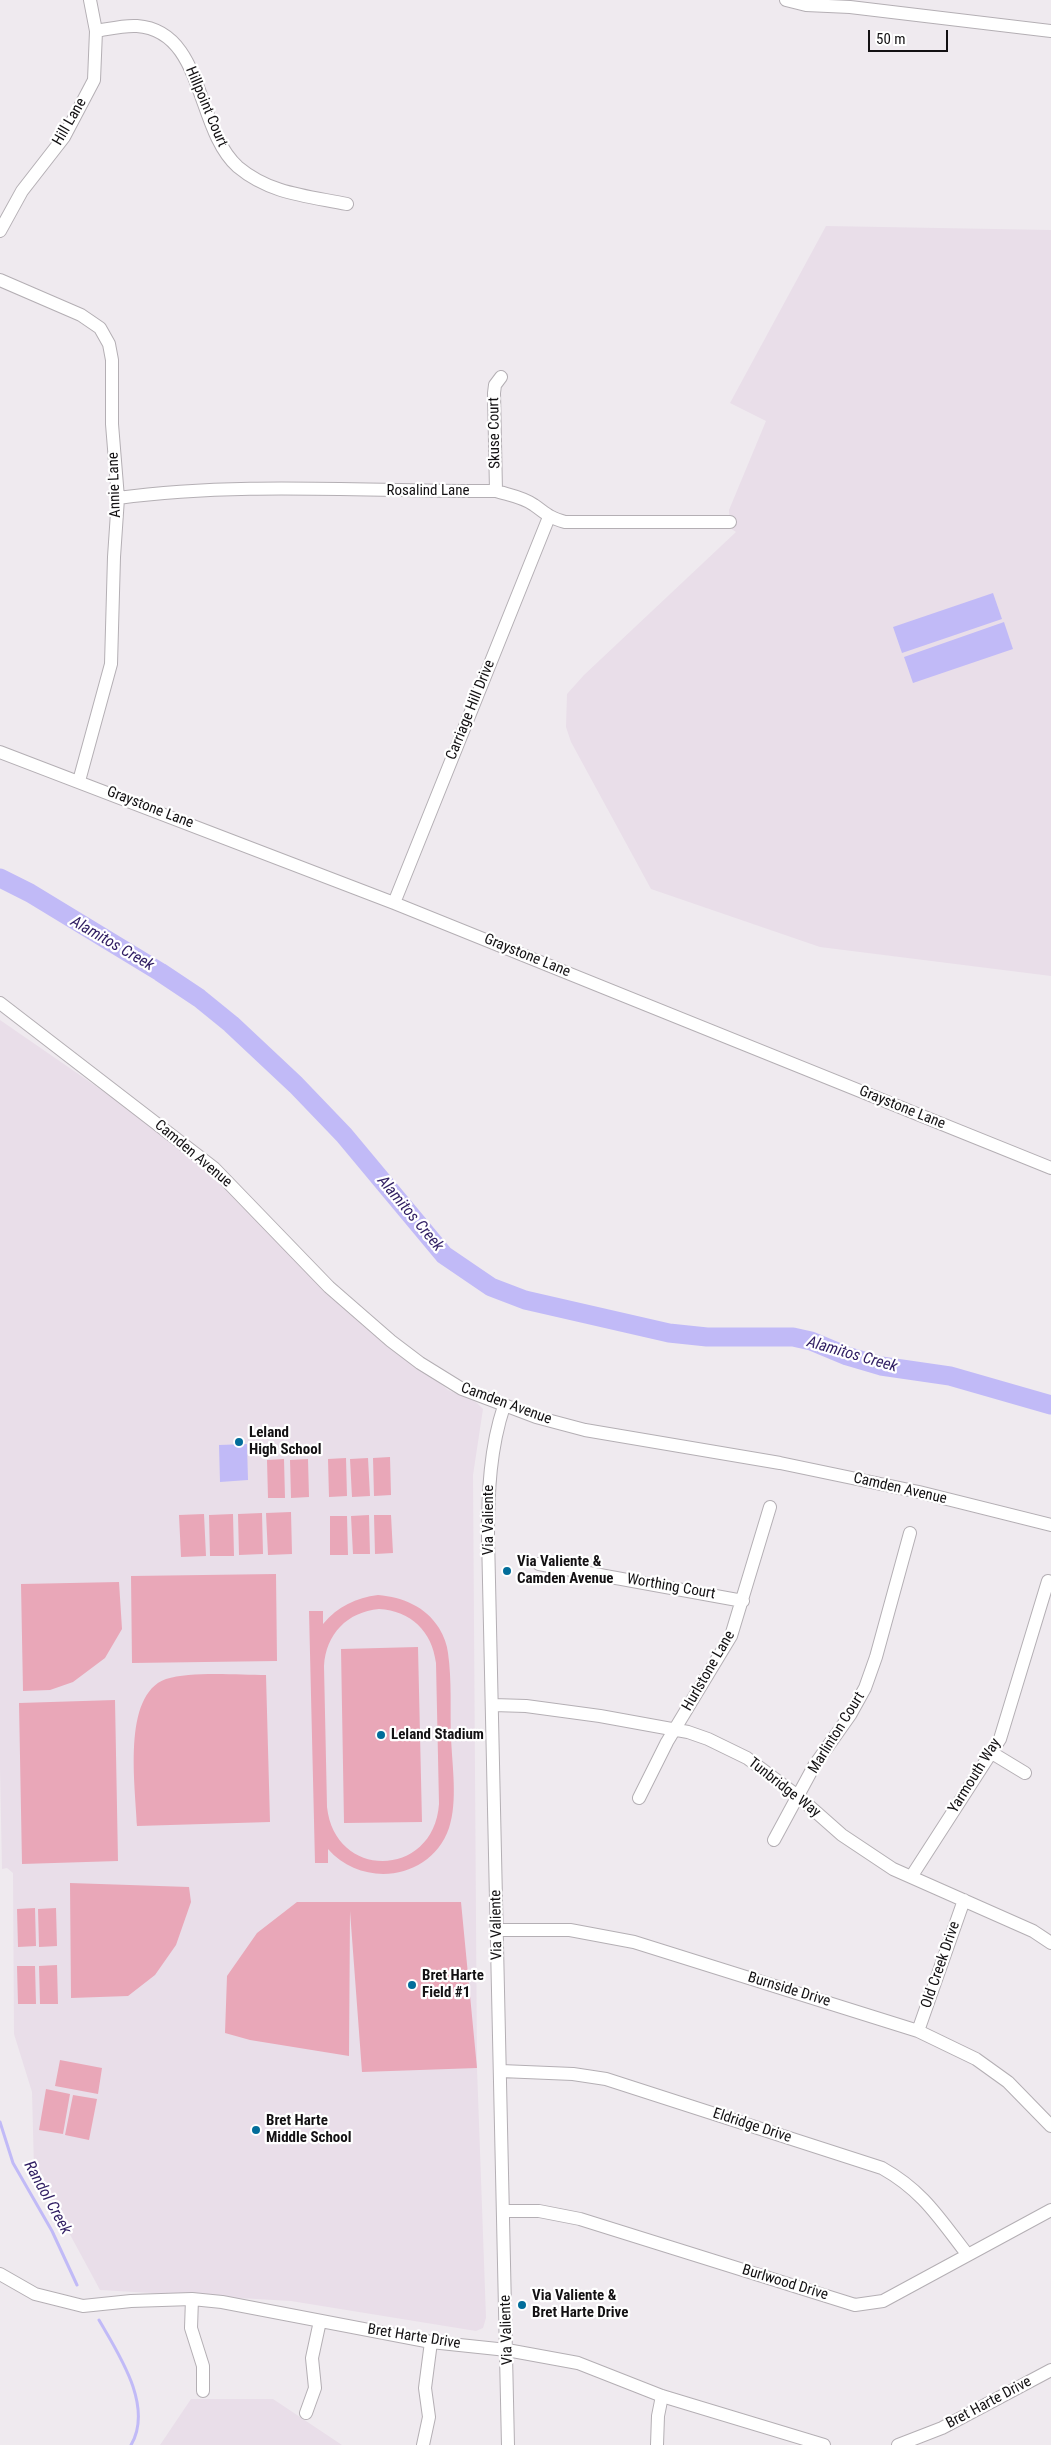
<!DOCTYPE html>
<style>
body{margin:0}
#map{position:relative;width:1051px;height:2445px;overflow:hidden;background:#efeaef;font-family:"Roboto Condensed",sans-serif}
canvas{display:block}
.scale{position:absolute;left:868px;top:30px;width:80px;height:22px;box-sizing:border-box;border:2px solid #131113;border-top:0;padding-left:6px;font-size:15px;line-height:18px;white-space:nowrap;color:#131113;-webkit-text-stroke:4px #fff;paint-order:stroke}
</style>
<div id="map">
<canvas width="1051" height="2445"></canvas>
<div class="scale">50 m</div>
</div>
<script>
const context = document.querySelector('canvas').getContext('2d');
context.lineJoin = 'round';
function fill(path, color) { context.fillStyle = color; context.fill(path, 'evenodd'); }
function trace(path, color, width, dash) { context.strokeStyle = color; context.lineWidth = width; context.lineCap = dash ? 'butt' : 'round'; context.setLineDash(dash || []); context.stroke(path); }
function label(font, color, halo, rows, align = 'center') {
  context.font = font + ' "Roboto Condensed",sans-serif'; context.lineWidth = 4.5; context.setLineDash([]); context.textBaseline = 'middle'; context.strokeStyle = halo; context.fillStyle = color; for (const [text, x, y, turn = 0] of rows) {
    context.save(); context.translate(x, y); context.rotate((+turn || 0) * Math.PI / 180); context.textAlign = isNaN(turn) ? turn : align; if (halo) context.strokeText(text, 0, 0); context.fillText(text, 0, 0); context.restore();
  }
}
const built = new Path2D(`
 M826,226L1051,230V976L820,947L651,889L571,742L566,727L567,694L584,675L736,532L730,528L729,510L766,421L730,403Z
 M0,1020L190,1151L418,1365L448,1390L476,1402L483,1409L473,1475L477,2068L486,2318L483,2328L476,2331L291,2301L100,2290L34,2168L32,2092L14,2034L13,1873L7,1868L2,1869L0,1768Z
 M191,2399H273L342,2445H160Z`);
const green = new Path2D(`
 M390,1457L391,1495L374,1496L373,1458Z
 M346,1458L347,1496L329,1497L328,1459Z
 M368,1458L370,1496L352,1497L350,1459Z
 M284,1459L285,1498H268L267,1460Z
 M308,1459L309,1497L291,1498L290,1460Z
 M291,1512L292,1554L268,1555L266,1513Z
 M262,1513L263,1554L239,1555L238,1514Z
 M204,1514L206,1556L181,1557L179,1515Z
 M233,1514L234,1556H210L209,1515Z
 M369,1515L370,1554H353L351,1516Z
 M374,1515H391L393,1553L375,1554Z
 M330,1516H347L348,1555H330Z
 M276,1574L277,1661L132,1663L131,1576Z
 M119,1582L122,1629L105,1658L73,1682L50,1690L23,1691L21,1584Z
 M378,1595C403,1597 426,1607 439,1628C444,1636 447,1645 448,1653C452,1681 450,1710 451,1737C452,1765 458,1801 449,1828C431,1880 363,1889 328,1849V1863H315L309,1611H323V1624C338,1606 356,1598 378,1595ZM379,1609C411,1611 432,1631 436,1663L439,1804C434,1878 335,1881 327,1807L324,1666C326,1634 347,1612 379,1609Z
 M418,1647L422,1822L344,1823L341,1649Z
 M266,1675L270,1822L137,1826C136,1788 121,1695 166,1679C191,1671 239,1675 266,1675Z
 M115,1700L118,1861L22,1864L19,1703Z
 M70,1883L189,1887L191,1902L176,1945L155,1975L128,1996L71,1998Z
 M297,1902H461L477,2068L362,2072L350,1911L349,2056L250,2040L225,2033L227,1976L257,1933Z
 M35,1908L36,1946L18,1947L17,1909Z
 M56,1908L57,1946L39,1947L38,1909Z
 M57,1965L58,2004H40L39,1966Z
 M17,1966H35L36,2004H18Z
 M60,2060L102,2068L98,2094L55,2086Z
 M46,2089L70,2094L63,2134L39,2130Z
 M73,2095L97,2099L89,2140L65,2135Z`);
const water = new Path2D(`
 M993,593L1002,619L902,653L893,627Z
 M1004,622L1013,649L913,683L904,657Z
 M247,1444L248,1480L220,1482L219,1445Z`);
const stream = new Path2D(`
 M0,2122L13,2163L52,2231L77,2285
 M99,2320C118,2353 154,2406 131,2445`);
const river = new Path2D(`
 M0,878L30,893L160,972L199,998L231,1024L296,1085L344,1135L444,1255L491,1287L525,1300L669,1333L707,1337H793L811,1341L847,1356L881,1366L950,1376L1051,1405`);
const minor = new Path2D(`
 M786,0L806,5L850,7L1051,31
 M96,31C109,29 124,25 137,26C205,31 195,129 238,167C270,194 308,196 347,204
 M0,231L22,191L64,137L94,80L96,31L90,0
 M0,280L81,315L100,328L109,344L112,360V424L118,498L114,557L111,664L79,781
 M496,491L494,393L495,385L501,377
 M118,498C243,481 371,492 496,491C509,495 523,497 534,505C547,514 548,517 565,522H730
 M0,752L394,903L1051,1168
 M394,903L549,517
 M0,1003L214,1168L329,1287L391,1341L420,1363L462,1389L536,1417L585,1430L780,1463L919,1492L1051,1525
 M504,1406C490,1448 488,1492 488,1536L508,2445
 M539,1564L743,1601
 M493,1705L526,1706L600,1716L688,1732L708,1739L747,1758L799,1797L842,1835L893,1869L1033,1931L1051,1943
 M992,1753L1025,1773
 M639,1798L667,1742L731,1636L770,1507
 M774,1840L814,1766L850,1715L865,1688L876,1657L910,1533
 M911,1877L1000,1739L1048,1581
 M498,1930H570L634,1942L918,2031L976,2059L1008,2082L1051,2126
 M918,2031L964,1900
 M501,2071L573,2074L606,2079L882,2168C923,2191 939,2218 967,2254
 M504,2211H539L580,2219L855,2305L883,2301L1051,2210
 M0,2274L35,2294L83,2306L131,2301L192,2299L222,2302L431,2342L507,2350L578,2363L662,2396L824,2445
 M192,2299L191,2328L203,2366V2391
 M306,2413L315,2388L312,2358L320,2321
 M423,2445L429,2417L425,2388L431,2342
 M657,2445L658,2416L662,2396
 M898,2445L942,2428L1051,2370`);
const markers = [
 [239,1442,5,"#026d9a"],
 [507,1571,5,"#026d9a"],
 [381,1735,5,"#026d9a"],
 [412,1985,5,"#026d9a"],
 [256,2130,5,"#026d9a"],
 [522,2305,5,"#026d9a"]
];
const streetNames = [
 ["Hillpoint Court",206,107,67],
 ["Hill Lane",70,122,-60],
 ["Skuse Court",495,433,-91],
 ["Annie Lane",115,485,-92],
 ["Rosalind Lane",428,491],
 ["Carriage Hill Drive",471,710,-68],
 ["Graystone Lane",150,808,21],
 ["Graystone Lane",527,956,22],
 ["Graystone Lane",902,1108,22],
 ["Camden Avenue",193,1154,40],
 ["Camden Avenue",506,1404,20],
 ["Camden Avenue",900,1489,13],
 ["Via Valiente",489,1520,-90],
 ["Worthing Court",671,1587,10],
 ["Hurlstone Lane",709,1671,-60],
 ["Marlinton Court",837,1733,-58],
 ["Yarmouth Way",975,1776,-58],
 ["Tunbridge Way",784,1788,38],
 ["Via Valiente",497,1925,-91],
 ["Old Creek Drive",941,1965,-71],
 ["Burnside Drive",789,1990,17],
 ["Eldridge Drive",752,2126,18],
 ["Burlwood Drive",785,2283,17],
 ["Via Valiente",507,2330,-92],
 ["Bret Harte Drive",414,2337,9],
 ["Bret Harte Drive",989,2403,-28]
];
const poiNames = [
 ["Leland",249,1433],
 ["High School",249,1450],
 ["Via Valiente &",517,1562],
 ["Camden Avenue",517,1579],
 ["Leland Stadium",391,1735],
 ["Bret Harte",422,1976],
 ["Field #1",422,1993],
 ["Bret Harte",266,2121],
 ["Middle School",266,2138],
 ["Via Valiente &",532,2296],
 ["Bret Harte Drive",532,2313]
];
const waterNames = [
 ["Alamitos Creek",112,944,30],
 ["Alamitos Creek",410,1214,50],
 ["Alamitos Creek",852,1355,16],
 ["Randol Creek",47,2198,61]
];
fill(built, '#e9dee9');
fill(green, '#e9a7b8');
fill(water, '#c1baf7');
trace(stream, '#c1baf7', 3);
trace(river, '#c1baf7', 19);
trace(minor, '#b4afb4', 14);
trace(minor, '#fff', 12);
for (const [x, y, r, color] of markers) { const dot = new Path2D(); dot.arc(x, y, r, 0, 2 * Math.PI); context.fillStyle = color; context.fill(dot); trace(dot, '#fff', 2); }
label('15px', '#131113', '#fff', streetNames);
label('bold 15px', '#131113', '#fff', poiNames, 'left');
label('italic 16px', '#2f1d62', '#fff', waterNames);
</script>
